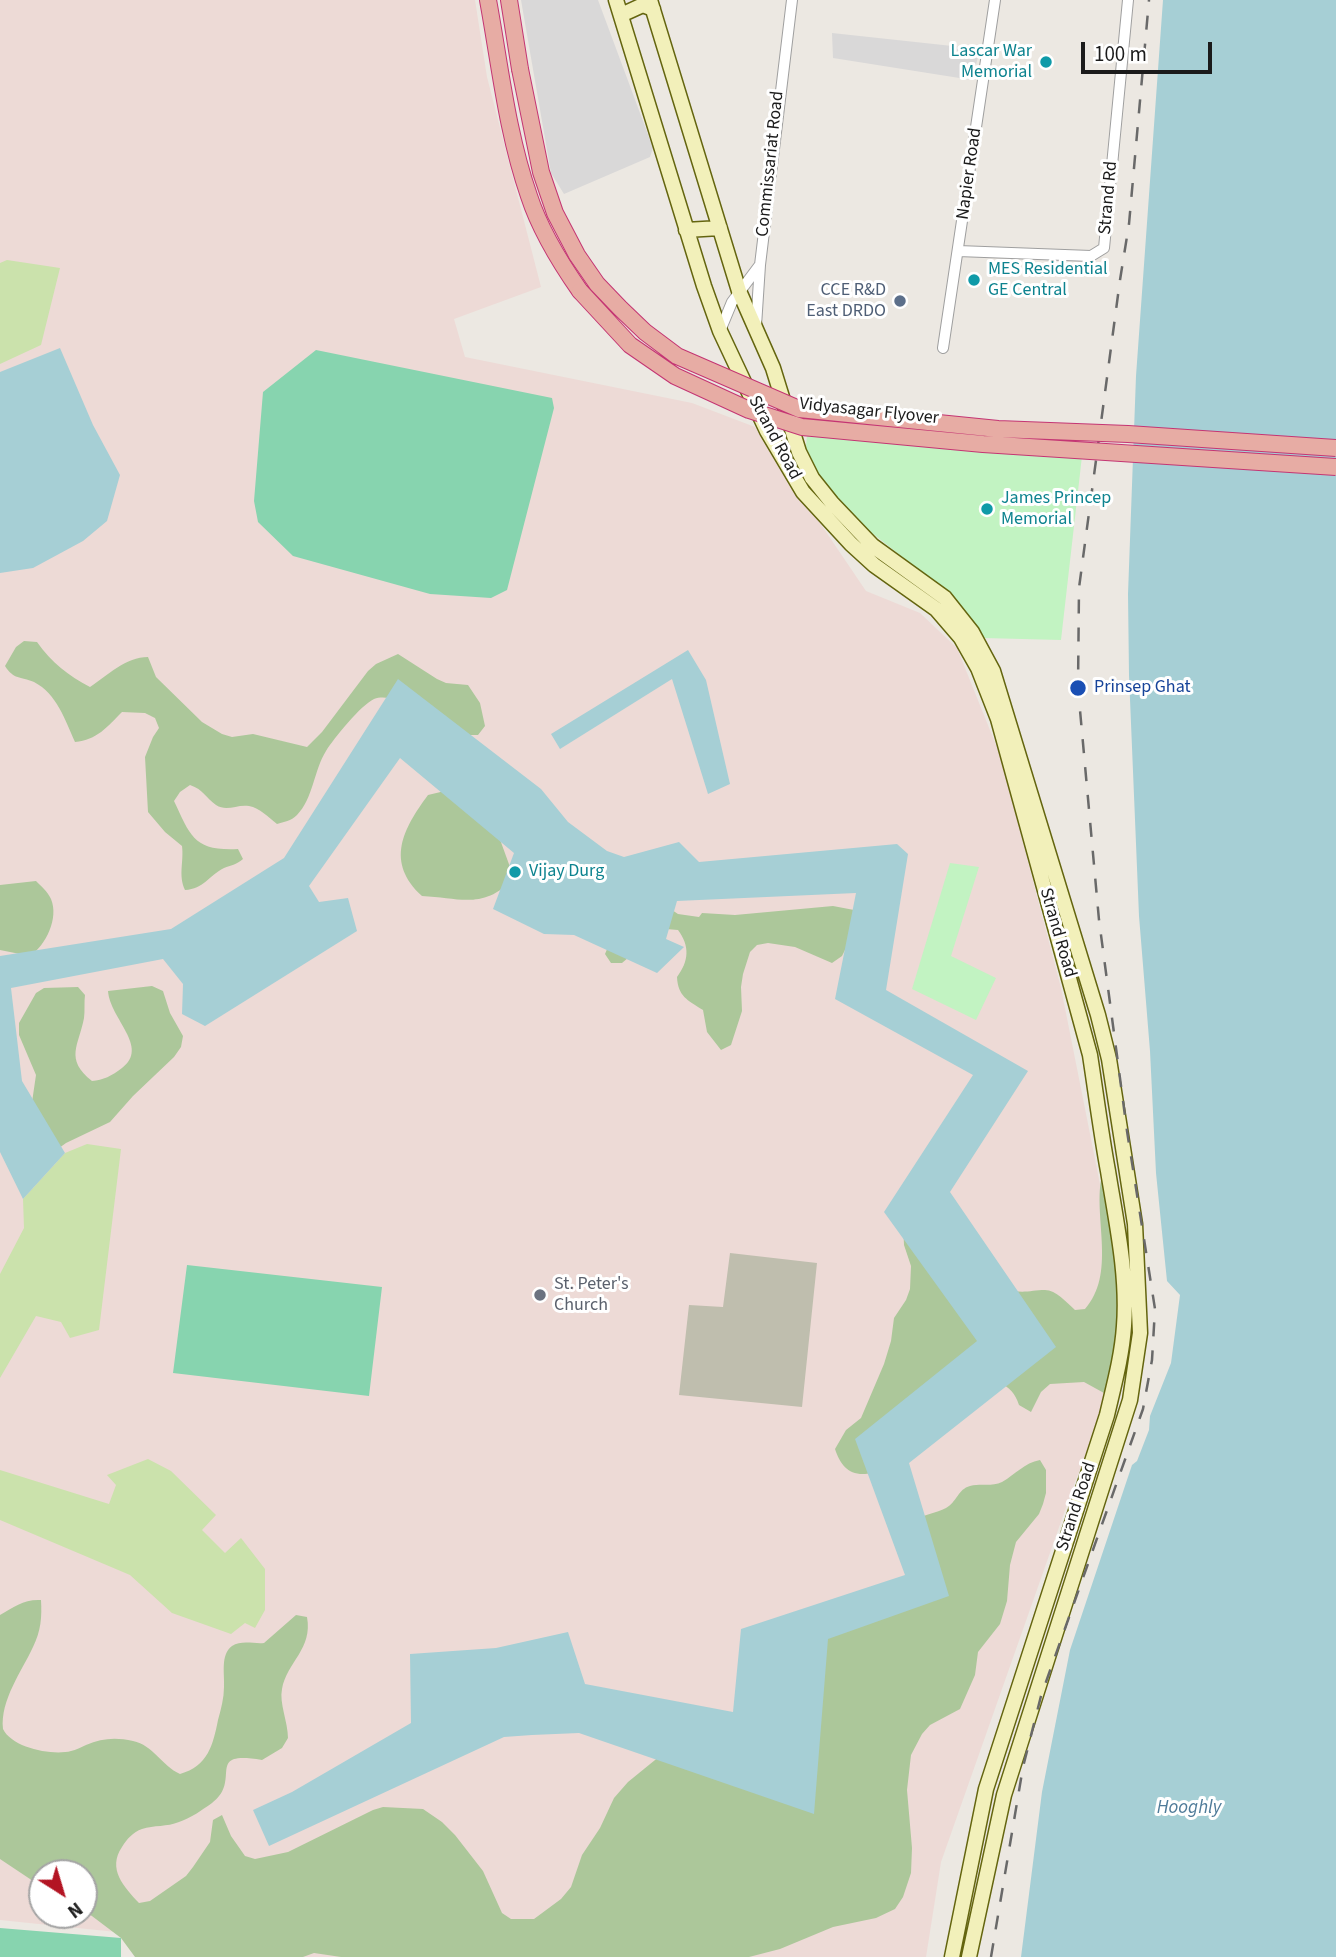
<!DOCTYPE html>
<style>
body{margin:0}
#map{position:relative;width:1336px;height:1957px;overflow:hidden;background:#ece8e2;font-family:"Source Sans 3",sans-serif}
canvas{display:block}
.north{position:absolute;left:28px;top:1859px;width:70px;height:70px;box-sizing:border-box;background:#fff;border:2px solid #a4a4a4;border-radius:50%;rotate:143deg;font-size:19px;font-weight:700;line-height:28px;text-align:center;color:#1b1b1b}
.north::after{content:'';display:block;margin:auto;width:24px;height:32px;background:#b31423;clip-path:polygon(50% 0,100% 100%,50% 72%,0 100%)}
.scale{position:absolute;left:1081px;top:42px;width:131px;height:32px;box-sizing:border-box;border:4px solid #1b1b1b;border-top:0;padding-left:9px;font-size:21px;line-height:24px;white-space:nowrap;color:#1b1b1b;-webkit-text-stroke:5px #fff;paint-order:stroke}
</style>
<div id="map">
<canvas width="1336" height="1957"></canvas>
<div class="north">N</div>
<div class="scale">100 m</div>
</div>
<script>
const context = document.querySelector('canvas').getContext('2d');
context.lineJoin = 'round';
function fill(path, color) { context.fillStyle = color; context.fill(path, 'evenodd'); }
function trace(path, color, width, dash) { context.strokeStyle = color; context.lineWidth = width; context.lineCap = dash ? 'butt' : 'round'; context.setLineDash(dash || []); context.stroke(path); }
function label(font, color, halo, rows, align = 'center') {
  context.font = font + ' "Source Sans 3",sans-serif'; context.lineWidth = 6; context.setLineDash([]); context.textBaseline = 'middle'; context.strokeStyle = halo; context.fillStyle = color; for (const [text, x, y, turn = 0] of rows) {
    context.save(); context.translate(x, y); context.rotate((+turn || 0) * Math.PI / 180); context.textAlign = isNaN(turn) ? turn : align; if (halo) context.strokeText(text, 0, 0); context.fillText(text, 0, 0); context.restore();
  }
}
const residential = new Path2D(`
 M521,0H598L653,148L650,157L564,194L551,173Z
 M832,33L980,49L972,80L833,58Z`);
const military = new Path2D(`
 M0,0H475L487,77L541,287L454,319L465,357L692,403L755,427L866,591L920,613L957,648L1000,755L1061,988L1124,1305L1108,1404L1076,1479L941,1862L926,1957H145L126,1933L0,1920ZM42,1873H84V1915H42Z`);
const construction = new Path2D(`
 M730,1253L817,1263L802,1407L679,1395L689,1305L723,1307Z`);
const grass = new Path2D(`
 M7,260L60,268L41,345L0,364V263Z
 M87,1144L121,1149L99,1330L70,1338L61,1322L36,1316L0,1378V1274L24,1228L23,1199L65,1153Z
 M148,1459L171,1471L216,1515L202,1530L225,1553L241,1538L265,1569V1610L255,1628L245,1623L231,1634L172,1613L130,1575L0,1520V1470L109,1504L116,1485L107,1475Z`);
const forest = new Path2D(`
 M24,641L37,642C51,662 69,676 90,687C108,675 126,657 148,657L156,677L202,722L222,734L232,737L253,734L307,747L322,732L368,671L376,664L398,654L437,679L446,683L468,685L480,703L485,726L478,735H467L396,699C389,698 381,696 374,699C361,705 334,738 326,751C314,770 313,799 297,815C291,821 284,822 277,824C268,817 260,808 249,806C237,804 227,812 216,805C205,797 204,790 190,785L180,792L174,801C191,837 194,851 238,849L243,859C236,865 231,865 224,868C208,876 204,889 185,890C178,875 184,862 182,846L165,832L148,812L145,757L153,737L159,728L155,718L145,713L122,712C107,727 97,740 75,742C65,720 57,694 34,682C20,676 14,680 5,666L16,647Z
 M449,790L498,834L514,878C484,910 461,898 422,896C385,862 403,829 428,795Z
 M36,881C41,886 48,892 51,899C59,918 46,945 30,956L0,950V885Z
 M627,902L669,908L678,914L699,917L702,913L735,915L833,906L854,910L859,922L842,956L832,963L795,947L768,943L757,945L750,952L743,974L741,987L742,1011L731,1045L721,1050L707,1032L703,1010C687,1000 678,996 677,977C689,961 690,946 678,930L666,929L656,934L622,963H611L605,954Z
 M152,986L163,991L170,1013L183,1036L181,1047L174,1057L133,1096L110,1122L66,1143L48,1156L31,1109L36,1075L19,1035V1023L36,993L44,988L78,987L85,995C84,1002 85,1011 84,1018C79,1045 64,1059 92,1081C103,1080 112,1076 122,1068C150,1047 110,1019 108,991Z
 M1112,1176L1126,1293L1112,1384L1104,1393L1084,1382L1050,1384L1041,1392L1031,1412L1019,1405C1015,1393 1010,1388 999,1382C975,1400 890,1473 865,1474C848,1475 840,1464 835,1449L846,1430L861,1418L884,1364L891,1341L894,1318L906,1300L910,1289L911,1266L904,1245L903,1222L1014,1291C1026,1293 1033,1290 1045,1290C1056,1290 1066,1302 1075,1310L1085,1309C1116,1274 1094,1220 1101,1180Z
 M1040,1460L1046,1470V1493L1043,1504L1039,1514L1016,1542L1010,1565L1007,1601L1000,1624L978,1652L975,1675L960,1709L930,1725L922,1734L911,1755L907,1790L912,1848L911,1873L903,1897L895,1909L876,1918L833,1927L780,1949L749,1957H341L314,1953L303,1957H135L121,1938L84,1910V1873H42V1887L0,1859V1615C14,1607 24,1599 41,1600C42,1617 41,1631 33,1647C22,1671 0,1700 3,1729C12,1748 53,1756 71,1751C76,1750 81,1747 86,1745C102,1738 116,1737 133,1741C153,1745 162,1766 180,1774C208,1766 213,1745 218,1720C221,1709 224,1698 224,1687C225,1674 220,1655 232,1646C241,1640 254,1644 264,1643L296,1615L307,1617C313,1649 287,1662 282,1689C279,1703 288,1722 288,1738L282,1748L262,1760C203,1750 243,1780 212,1803C202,1810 191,1818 179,1822C167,1827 154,1825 142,1829C133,1832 127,1839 122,1847C107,1869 124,1887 139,1903L150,1901L186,1876L193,1867L210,1842L213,1820L222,1815L231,1836L245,1856L255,1859L288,1852L373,1810L383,1807L423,1809L442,1822L455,1835L483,1871L502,1913L511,1919H534L561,1899L571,1887L582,1855L600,1828L614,1798L628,1782L671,1747L726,1736L752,1683L910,1585L915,1520C925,1514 936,1513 946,1508C957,1502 958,1489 970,1486C981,1483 992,1487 1002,1482C1016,1474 1024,1463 1040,1460Z`);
const park = new Path2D(`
 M807,434L1082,456L1061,640L983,638L953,597L839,507L817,474L806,447Z
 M950,863L979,867L951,956L996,978L976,1020L912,989Z`);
const pitch = new Path2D(`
 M316,350L552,398L554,408L507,590L491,598L430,594L293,556L258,522L254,501L263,392Z
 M187,1265L382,1287L369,1396L173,1373Z
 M0,1928L121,1938V1957H0Z`);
const water = new Path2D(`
 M1163,0H1336V1957H1021L1042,1792L1070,1650L1132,1465L1137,1461L1149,1430L1150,1416L1171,1363L1180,1295L1167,1281L1156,1173L1150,1051L1139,916L1129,675L1128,594L1136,376Z
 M60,348L93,425L120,475L107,521L83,541L33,568L0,573V372Z
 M688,650L706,680L730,784L708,794L672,679L560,749L551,734Z
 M398,679L541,789L568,822L607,851L624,857L679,842L699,862L897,844L908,854L886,990L1028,1071L950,1192L1056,1347L909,1463L949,1596L828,1639L814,1814L579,1733L532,1735L504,1737L269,1846L253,1810L292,1792L411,1723L410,1654L496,1648L568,1632L585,1684L733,1712L741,1629L905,1575L855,1439L977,1341L884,1212L973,1075L835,999L856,893L677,901L666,939L684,947L657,973L574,935L544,934L493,909L514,853L400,758L309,886L319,902L348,898L357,931L205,1026L182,1014L183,984L163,959L11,988L22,1081L65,1153L23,1199L0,1152V956L171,929L284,858Z`);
const minor = new Path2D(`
 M958,251L1091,256L1104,248L1128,0
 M756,326L760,265L792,0
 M720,331L732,302L759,266
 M943,348L995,0`);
const secondary = new Path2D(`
 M616,0L704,286L720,331L767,431L803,492L851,544L874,565L936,609L961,638L978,668L998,719L1090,1055C1096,1094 1101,1133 1108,1171C1116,1221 1128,1275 1124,1326C1122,1356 1114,1385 1107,1415L986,1789L952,1957
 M650,0L739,291L773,368L799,452L812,478L832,503L873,546L945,598L972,632L993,671L1098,1015L1109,1059L1135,1224L1140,1333L1130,1400L1004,1795L969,1957
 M621,15L643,5L653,9
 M686,230L720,228`);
const trunk = new Path2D(`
 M488,0C500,65 507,133 529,196C540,230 559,261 580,291
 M509,0L520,69`);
const rail = new Path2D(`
 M991,1957L1023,1767L1041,1696L1143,1409L1152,1360L1155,1309L1127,1131L1099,920L1078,688L1079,588L1120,280L1129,224L1149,0`);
const trunkBridge = new Path2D(`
 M520,69L541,172L555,213L577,255L597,284L620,308L645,332L677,356L799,409L998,429L1128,434L1336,448
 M580,291L630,345L675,376L749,410L802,427L983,444L1336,467`);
const markers = [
 [1046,62,7,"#0f9aa8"],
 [974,280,7,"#0f9aa8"],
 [900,301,7,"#5c6f8a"],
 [987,509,7,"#0f9aa8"],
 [1078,688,9,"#1a4fb4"],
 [515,872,7,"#0f9aa8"],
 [540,1295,7,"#6b7280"]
];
const cultureNames = [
 ["Lascar War",1032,52,"right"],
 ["Memorial",1032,73,"right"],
 ["MES Residential",988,270],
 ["GE Central",988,291],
 ["James Princep",1001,499],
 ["Memorial",1001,520],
 ["Vijay Durg",529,872]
];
const streetNames = [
 ["Commissariat Road",771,164,-84],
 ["Napier Road",970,174,-82],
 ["Strand Rd",1109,198,-85],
 ["Vidyasagar Flyover",869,412,6],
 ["Strand Road",774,438,62],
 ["Strand Road",1057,933,74],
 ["Strand Road",1077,1507,-72]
];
const serviceNames = [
 ["CCE R&D",886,291],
 ["East DRDO",886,312]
];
const transitNames = [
 ["Prinsep Ghat",1094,688]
];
const worshipNames = [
 ["St. Peter's",554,1285],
 ["Church",554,1306]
];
const waterNames = [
 ["Hooghly",1189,1809]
];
fill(residential, '#d9d8d8');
fill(military, '#eddad6');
fill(construction, '#bfbeae');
fill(grass, '#cbe2ac');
fill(forest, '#acc79a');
fill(park, '#c2f3c2');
fill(pitch, '#87d4af');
fill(water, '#a6cfd5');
trace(minor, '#9f9f9f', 12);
trace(secondary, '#64650f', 17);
trace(trunk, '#c43573', 18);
trace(minor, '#fff', 10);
trace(secondary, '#f2f0ba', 14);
trace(trunk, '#e7aca4', 16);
trace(rail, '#696969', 2.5, [14, 14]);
trace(trunkBridge, '#c43573', 18, []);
trace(trunkBridge, '#e7aca4', 16);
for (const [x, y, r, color] of markers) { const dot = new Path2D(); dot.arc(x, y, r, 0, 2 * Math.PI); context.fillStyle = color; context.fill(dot); trace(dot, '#fff', 2.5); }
label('18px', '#0d838f', '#fff', cultureNames, 'left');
label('18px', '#1b1b1b', '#fff', streetNames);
label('18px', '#4e5e75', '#fff', serviceNames, 'right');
label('18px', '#164399', '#fff', transitNames, 'left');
label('18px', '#5b616d', '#fff', worshipNames, 'left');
label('italic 19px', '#4f7b99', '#fff', waterNames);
</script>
